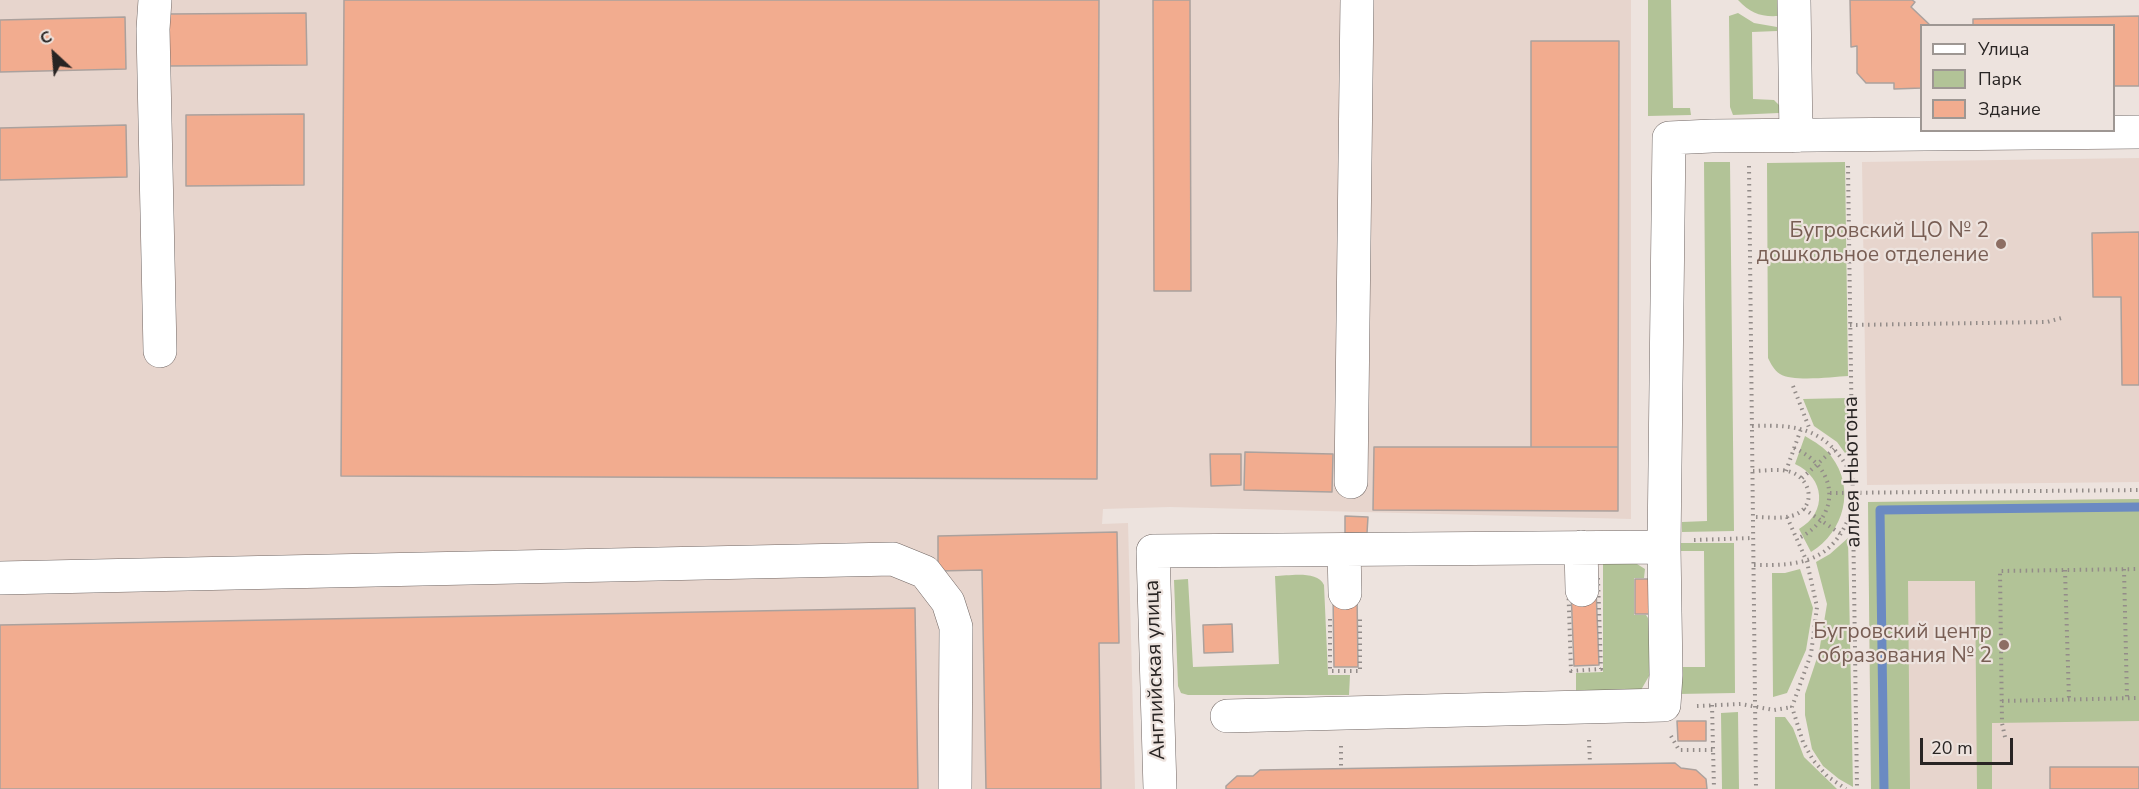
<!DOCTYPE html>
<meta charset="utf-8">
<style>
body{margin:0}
#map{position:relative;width:2139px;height:789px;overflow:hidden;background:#ede3de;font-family:"Nunito Sans",sans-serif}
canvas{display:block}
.legend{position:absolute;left:1920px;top:24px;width:195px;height:108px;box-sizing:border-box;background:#ede3de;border:2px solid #9e9793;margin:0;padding:8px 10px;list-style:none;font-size:18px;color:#282423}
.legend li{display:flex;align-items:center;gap:12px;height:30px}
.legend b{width:30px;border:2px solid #9e9793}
.north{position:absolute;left:24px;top:24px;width:60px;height:60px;-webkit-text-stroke:4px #ede3de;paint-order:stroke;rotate:334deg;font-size:16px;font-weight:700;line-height:24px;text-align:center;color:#282423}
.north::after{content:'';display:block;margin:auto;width:21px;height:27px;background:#282423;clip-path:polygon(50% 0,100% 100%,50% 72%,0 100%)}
.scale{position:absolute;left:1920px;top:738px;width:93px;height:27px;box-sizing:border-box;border:3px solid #282423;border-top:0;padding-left:8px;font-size:18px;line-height:21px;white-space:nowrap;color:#282423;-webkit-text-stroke:4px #ede3de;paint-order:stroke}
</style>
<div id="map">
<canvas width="2139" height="789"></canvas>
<ul class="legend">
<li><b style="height:8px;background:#fff"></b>Улица</li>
<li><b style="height:16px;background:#b2c397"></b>Парк</li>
<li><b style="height:16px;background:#f2ac8f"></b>Здание</li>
</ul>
<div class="north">С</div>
<div class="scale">20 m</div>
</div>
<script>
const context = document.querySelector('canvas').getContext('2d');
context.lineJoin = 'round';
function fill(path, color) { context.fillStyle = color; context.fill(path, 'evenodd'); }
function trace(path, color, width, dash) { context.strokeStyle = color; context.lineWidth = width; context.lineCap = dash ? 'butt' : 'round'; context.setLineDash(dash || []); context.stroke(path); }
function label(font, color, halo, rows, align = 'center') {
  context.font = font + ' "Nunito Sans",sans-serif'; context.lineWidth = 4.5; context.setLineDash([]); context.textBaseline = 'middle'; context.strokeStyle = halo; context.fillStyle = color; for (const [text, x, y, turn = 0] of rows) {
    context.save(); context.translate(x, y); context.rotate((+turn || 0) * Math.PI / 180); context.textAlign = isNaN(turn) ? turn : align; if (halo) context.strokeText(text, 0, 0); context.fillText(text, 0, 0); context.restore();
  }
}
const built = new Path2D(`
 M0,0H1631V519L1170,507L1103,509L1102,524L1128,523L1135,789H0Z
 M2139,158V482L1867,485L1862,162Z
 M2139,499V789H1871L1868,502Z`);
const green = new Path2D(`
 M1648,0H1671L1673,108H1690L1691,115L1648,116Z
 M1738,0H1778V16C1761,17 1750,13 1738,0Z
 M1738,13L1754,23L1777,27V31L1752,32L1753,99L1774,100L1779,105V113L1733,115L1730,107L1729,16Z
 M1704,162H1730L1734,531L1682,532V522L1707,521Z
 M1845,162L1848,376C1832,377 1793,382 1780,374C1774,370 1771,364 1768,358L1767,163Z
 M1848,398L1849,453H1845L1837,442L1814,426L1803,399Z
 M1805,436C1815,442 1824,447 1831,456C1856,488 1844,532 1811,552L1799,529C1828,512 1825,478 1795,464Z
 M2139,499V721L1992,723V789H1977L1975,581H1908L1910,789H1871L1868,502Z
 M1848,538L1853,787L1839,779L1823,766L1812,749L1805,715V694L1819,652L1827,604L1816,562L1830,554Z
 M1677,543H1734L1735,693L1678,694V667H1705L1704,551H1678Z
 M1603,564H1637L1645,569L1644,578H1634V615H1646L1650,621L1649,676L1641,690L1576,696V673L1603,672Z
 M1800,569L1813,608L1806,650L1787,693L1773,697L1772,573H1785Z
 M1275,576C1289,576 1317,570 1324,585L1328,675H1350L1349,695H1188L1181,693L1178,686L1174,580L1188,579L1193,667L1279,664Z
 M1738,712L1739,789H1722L1721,713Z
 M1775,717H1785L1793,728L1804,757L1837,789H1775Z`);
const stream = new Path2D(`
 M1884,789L1880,510L2139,507`);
const building = new Path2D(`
 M344,0H1099L1097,479L341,476Z
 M1153,0H1190L1191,291H1154Z
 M1850,0H1912L1915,2L1911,7L1931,26H1922V88L1894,89V83H1866L1857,73V46L1851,47Z
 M306,13L307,65L168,66V14Z
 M2139,16V86H2114V26H1958L1973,25V19Z
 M125,17L126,69L0,72V20Z
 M1531,41H1619L1618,447H1531Z
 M304,114V185L186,186V115Z
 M126,125L127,177L0,180V128Z
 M2139,232V385H2122L2121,297H2093L2092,233Z
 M1374,447H1618V511L1373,510Z
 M1245,452L1333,454L1332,492L1244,490Z
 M1210,454H1241V485L1211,486Z
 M1345,516L1368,517L1367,533H1345Z
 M1117,532L1119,643H1099L1101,789H986L982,570L938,571V536Z
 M1635,579H1649L1650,614H1635Z
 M1596,589L1599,665L1574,666L1571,590Z
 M1333,593H1357L1358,667H1334Z
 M915,608L918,789H0V625Z
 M1232,624L1233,652L1204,653L1203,625Z
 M1677,721H1706V741H1678Z
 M1675,763L1681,768L1696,770L1706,779L1707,789H1226V786L1237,776H1253L1260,770Z
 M2050,767H2139V789H2050Z`);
const path = new Path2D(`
 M1749,166L1756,789
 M1848,166L1857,789
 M1850,325L2047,322L2065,317
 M1793,386L1810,430
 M1752,426C1802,424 1827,430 1852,475
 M1794,448C1839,468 1842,517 1797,539
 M1753,471C1764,471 1780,468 1791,472C1813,480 1816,510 1791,516C1780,519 1765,517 1753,517
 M1786,471L1801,429
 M1802,478L1834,449
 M1830,493L2139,490
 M1804,509L1841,534
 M1787,517L1807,562L1817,607L1811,654L1792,707L1803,742L1813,760L1827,776L1846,789
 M1694,540L1753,538
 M1754,565C1801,566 1833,562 1851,512
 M2124,569L2127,698
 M2065,570L2069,699
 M1598,578L1601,669L1571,671L1568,579Z
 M1330,619V671H1360V619
 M2002,701L2139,698
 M1712,705L1714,789
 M1697,706L1741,704L1774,710L1792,707
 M1671,736L1679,750H1713
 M2005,737L2002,723L2000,571L2139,569
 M1589,740L1590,764
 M1341,746V769`);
const minor = new Path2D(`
 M155,0L153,29L160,351
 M1794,0L1796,136
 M1351,482L1357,0
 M1581,547L1582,590
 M1344,550L1345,593
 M0,578L893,559L925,572L948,602L956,627L955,789
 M1227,716L1664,705L1666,675L1664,547
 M1160,789L1153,551L1664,547L1669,138L1712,136L2139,132`);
const markers = [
 [2001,244,6,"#8d6e63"],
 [2004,645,6,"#8d6e63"]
];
const educationNames = [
 ["Бугровский ЦО № 2",1989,232],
 ["дошкольное отделение",1989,256],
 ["Бугровский центр",1992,633],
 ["образования № 2",1992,657]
];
const streetNames = [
 ["аллея Ньютона",1853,472,-91],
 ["Английская улица",1156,670,-92]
];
fill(built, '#e7d5cd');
fill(green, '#b2c397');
trace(stream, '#6b8ac2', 9);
fill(building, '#f2ac8f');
trace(building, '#aba19d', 1.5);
trace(minor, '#716764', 34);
trace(path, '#938c89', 4, [1.5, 4.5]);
trace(minor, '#fff', 33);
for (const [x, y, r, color] of markers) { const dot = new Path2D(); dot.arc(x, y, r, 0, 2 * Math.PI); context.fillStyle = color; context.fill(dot); trace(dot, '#ede3de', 2); }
label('21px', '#785e54', '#ede3de', educationNames, 'right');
label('21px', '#282423', '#ede3de', streetNames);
</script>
